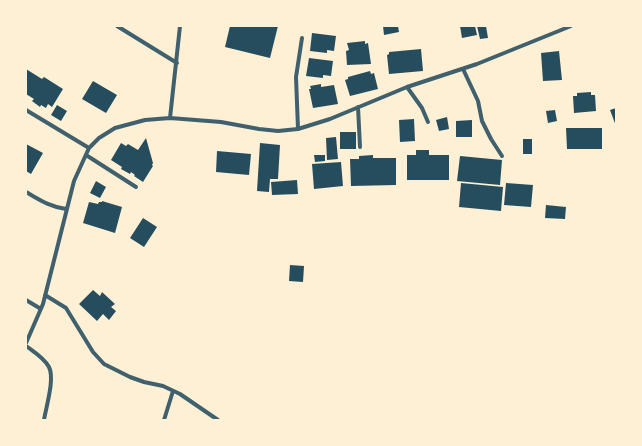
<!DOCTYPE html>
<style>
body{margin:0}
#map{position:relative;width:642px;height:446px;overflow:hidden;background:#fdf0d5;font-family:Poppins,sans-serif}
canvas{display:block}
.frame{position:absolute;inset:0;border:27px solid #fdf0d5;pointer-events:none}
</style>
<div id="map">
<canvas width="642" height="446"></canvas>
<div class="frame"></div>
</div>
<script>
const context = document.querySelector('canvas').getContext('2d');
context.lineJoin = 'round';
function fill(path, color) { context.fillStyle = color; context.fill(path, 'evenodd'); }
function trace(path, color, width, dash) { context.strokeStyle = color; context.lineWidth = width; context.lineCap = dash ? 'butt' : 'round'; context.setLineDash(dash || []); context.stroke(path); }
const building = new Path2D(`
 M230,26H278L270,58L225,47Z
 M383,26H398L399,32L384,35Z
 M460,26H475L477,35L462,38Z
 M477,26H486L488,38L480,39Z
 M312,33L336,36L334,51L327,50V53L310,51Z
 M365,41V44L368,43L371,64L347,65L346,51L349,50L347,43Z
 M421,49L423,71L389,74L387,55L389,54V52Z
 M559,51L562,80L543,81L541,53Z
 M309,58L333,61L331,76L323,75V78L306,76Z
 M26,69L42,79L44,77L63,89L52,107L48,104L46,108L41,105L40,107L32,101L34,99L26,94Z
 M370,71L371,74L374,73L378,89L350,96L345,80L348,79V77Z
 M93,81L117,95L106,113L82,99Z
 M321,84V87L334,85L338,104L313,108L309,89H311L310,86Z
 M591,92V95H595L596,111L574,113L573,96H577V93Z
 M57,105L67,111L61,121L51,115Z
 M616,108V126L610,110Z
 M555,110L557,121L548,123L546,111Z
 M447,117L449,129L439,131L436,120Z
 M414,119L415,141L400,142L399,120Z
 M472,120V137H456V121Z
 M566,128H602V149H567Z
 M340,132H356V149H340Z
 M336,137L338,159L327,160L326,138Z
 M146,138L153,163L152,165L153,166L143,182L134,176L135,175L131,172L130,174L121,169L122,167L111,160L121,143L126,146L128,144L138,150Z
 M523,139H532V154H523Z
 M260,143L280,145L278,179H270L269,192L257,191Z
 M26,144L43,153L31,174L26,171Z
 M416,150H429V155H449V180H407V155H416Z
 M217,151L251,154L249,175L216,172Z
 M314,155H325V161L315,162Z
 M373,155V158H396V185L351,186L350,159H359V156Z
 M460,156L502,160L500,185L457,181Z
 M341,162L343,186L314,189L312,164Z
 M297,180L298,194L272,195L271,182Z
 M96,181L106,187L100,198L90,193Z
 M461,183L503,187L501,211L459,207Z
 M506,183L533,185L531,207L504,205Z
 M102,201L122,207L115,233L83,223L89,202L98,204L99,202H102Z
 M546,205L566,207L565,219L545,218Z
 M143,218L157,227L144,247L130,238Z
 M290,265L304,266L303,282L289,281Z
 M93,290L100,296L102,292L115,304L111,307L116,311L109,320L103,314L97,321L79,304Z`);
const minor = new Path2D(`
 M117,26L177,63
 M463,69L478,101L482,121L491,139L502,156
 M407,87L422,108L428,122
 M358,107L360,147
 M26,110L89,148
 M170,118L180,26
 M298,129L296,77L302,38
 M86,155L136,187
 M26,192C40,200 50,207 66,209
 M45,295L66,308L93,352L104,364L130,377L144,382L163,386L180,394L218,420
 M26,300L41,309
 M26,343L43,304L74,181L89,148L99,138L115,128L145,120L170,118L221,122L259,129L278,131L298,129L330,119L407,87L477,64L571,26
 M26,346C34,352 44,358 49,367C55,379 46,407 44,420
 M164,420L173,391`);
fill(building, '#264d5e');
trace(minor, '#3f606c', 4);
</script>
